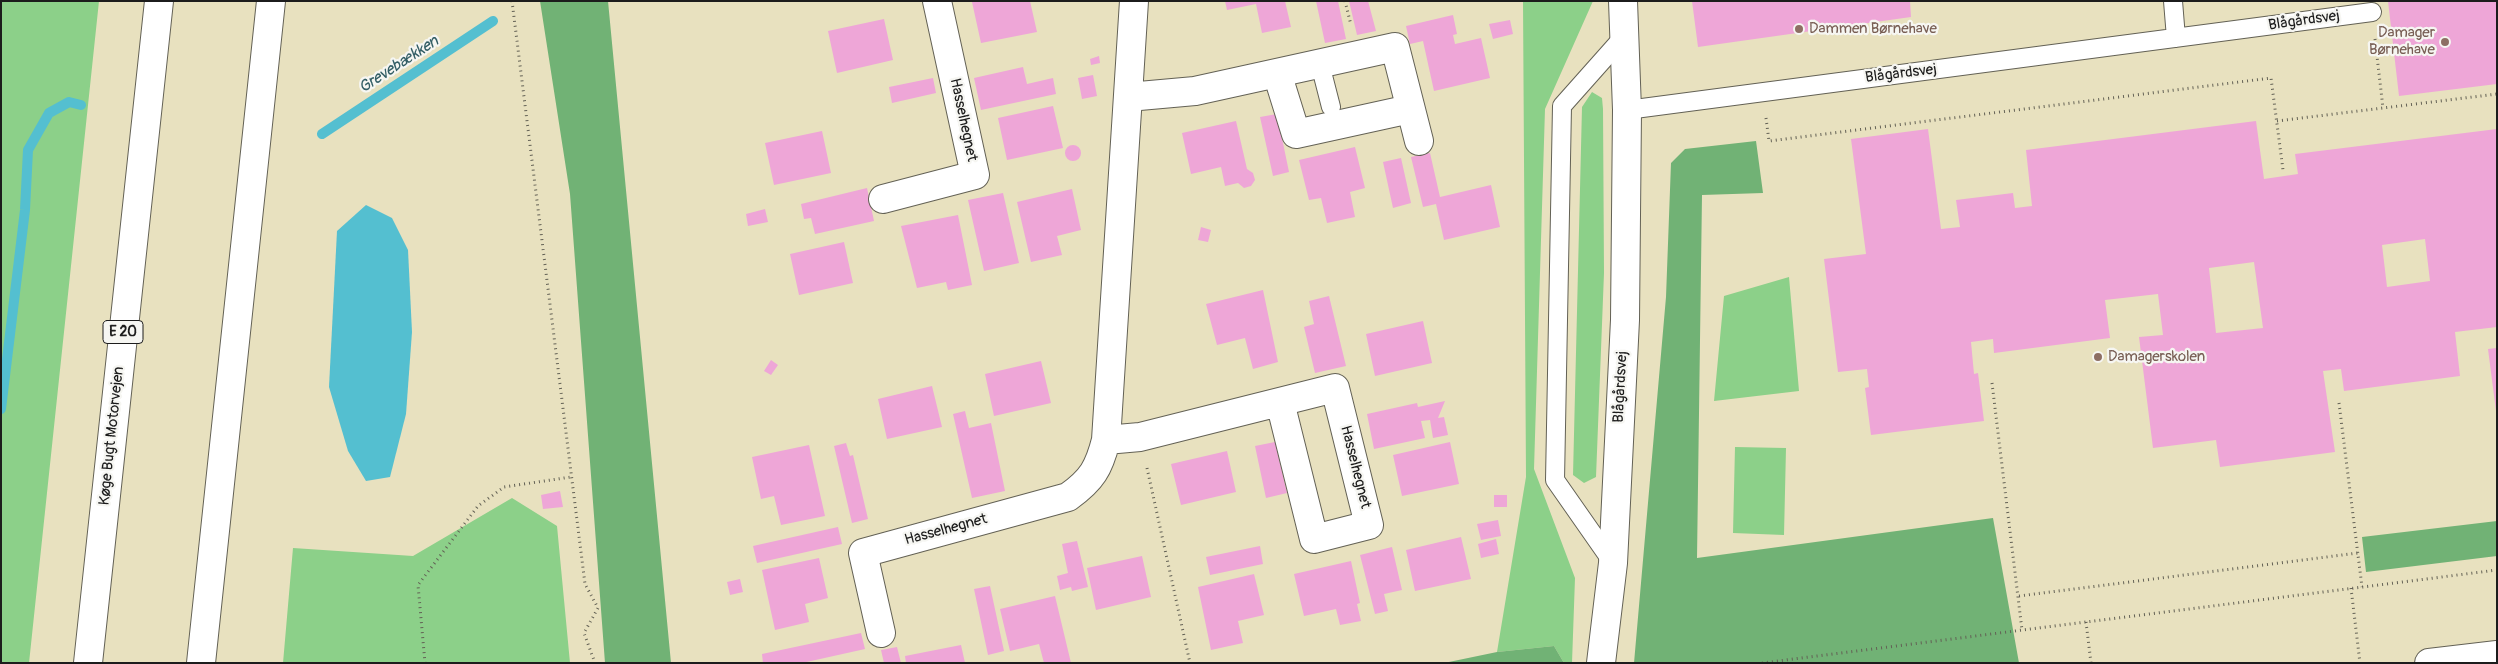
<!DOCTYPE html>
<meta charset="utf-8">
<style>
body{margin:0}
#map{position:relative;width:2498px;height:664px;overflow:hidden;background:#e8e1bf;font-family:Pangolin,sans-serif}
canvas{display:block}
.frame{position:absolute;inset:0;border:2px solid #1c1c1c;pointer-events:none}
</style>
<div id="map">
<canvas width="2498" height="664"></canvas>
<div class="frame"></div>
</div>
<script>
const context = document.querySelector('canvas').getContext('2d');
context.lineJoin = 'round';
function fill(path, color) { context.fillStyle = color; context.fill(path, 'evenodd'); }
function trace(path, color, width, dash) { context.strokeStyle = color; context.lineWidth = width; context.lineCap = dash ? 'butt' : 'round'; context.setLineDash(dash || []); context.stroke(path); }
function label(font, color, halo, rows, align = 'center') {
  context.font = font + ' Pangolin,sans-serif'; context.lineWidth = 4.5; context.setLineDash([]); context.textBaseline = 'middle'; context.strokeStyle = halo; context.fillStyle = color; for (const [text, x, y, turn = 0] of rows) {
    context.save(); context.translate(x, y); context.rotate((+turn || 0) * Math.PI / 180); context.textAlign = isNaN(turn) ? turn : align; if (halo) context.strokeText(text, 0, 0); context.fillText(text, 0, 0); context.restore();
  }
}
const green = new Path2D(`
 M1,1H99L29,663H1Z
 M1523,1H1593L1545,109L1534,469L1575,578L1572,663H1564L1554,646L1497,652L1526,477Z
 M1592,92L1602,98L1603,109L1604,273L1596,477L1584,483L1573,475L1582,107Z
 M1789,277L1799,391L1714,401L1724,296Z
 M1735,447L1786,448L1784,535L1733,533Z
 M512,498L557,526L570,663H283L293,548L413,556Z`);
const forest = new Path2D(`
 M540,1H608L671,663H605L570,194Z
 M1756,141L1763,193L1702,195L1697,558L1993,518L2019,663H1634L1666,297L1671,163L1685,149Z
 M2497,521V556L2366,572L2362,537Z
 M1554,646L1564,663H1444L1497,652Z`);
const water = new Path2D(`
 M366,205L392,218L408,250L412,332L406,414L390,477L366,481L348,451L329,387L337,231Z`);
const stream = new Path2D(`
 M322,134L493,21
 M1,409L25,210L28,150L49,113L69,102L81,105`);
const building = new Path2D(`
 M1030,1L1037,32L981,43L972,2Z
 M1225,1H1285L1291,27L1262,33L1256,4L1227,10Z
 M1316,1H1338L1346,39L1325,43Z
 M1349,1H1368L1376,31L1357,35Z
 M1692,1H1910L1911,17L1698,47Z
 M2388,1H2497V84L2399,96Z
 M1453,15L1457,34L1453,35L1455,44L1481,38L1490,78L1434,91L1423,41L1410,44L1406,26Z
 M884,19L893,60L837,73L828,31Z
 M1510,20L1513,34L1493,39L1489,24Z
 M1099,56L1100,63L1091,65L1090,59Z
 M1023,67L1027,84L1053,78L1056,94L981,110L974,78Z
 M1093,75L1097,96L1082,99L1078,78Z
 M933,78L936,93L892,103L889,87Z
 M1053,106L1063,148L1007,160L998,118Z
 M1277,114L1289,172L1273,176L1260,117Z
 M1236,121L1247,169L1253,173L1255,180L1251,186L1244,188L1238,183L1225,186L1221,167L1191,174L1182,133Z
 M2256,121L2264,179L2298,174L2295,154L2497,129V327L2455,332L2460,376L2344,391L2341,369L2323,371L2335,452L2220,467L2216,440L2153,448L2139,337L2163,335L2158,294L2105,300L2110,338L1994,353L1993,339L1971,342L1974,374L1978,373L1984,421L1871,435L1865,388L1869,387L1867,369L1838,372L1824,259L1866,254L1851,139L1928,129L1941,229L1960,227L1956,200L2013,193L2015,208L2032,206L2026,150ZM2425,239L2430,281L2387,287L2382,245ZM2254,262L2263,328L2216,333L2209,268Z
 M822,131L831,173L774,185L765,143Z
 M1065 153a8 8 0 1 1 16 0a8 8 0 1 1-16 0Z
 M1355,147L1365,188L1350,192L1355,217L1327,223L1321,198L1309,200L1299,160Z
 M1430,153L1440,197L1491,185L1500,227L1444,240L1436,204L1423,207L1411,157Z
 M1401,158L1411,203L1393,208L1383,162Z
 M867,188L874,221L815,234L811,218L804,219L801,204Z
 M1072,189L1081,230L1057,236L1062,255L1031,262L1017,202Z
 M1003,193L1019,263L984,271L968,200Z
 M765,209L768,222L748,226L746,214Z
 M958,215L972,285L948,290L946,282L917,288L901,226Z
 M1201,227L1211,230L1208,242L1198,240Z
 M844,242L853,283L799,295L790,254Z
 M1263,290L1278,362L1253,369L1245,338L1217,345L1206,304Z
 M1329,296L1346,366L1315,373L1304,327L1314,324L1309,301Z
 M1423,321L1432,363L1375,376L1366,334Z
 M2497,348V411H2496L2488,349Z
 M771,360L778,365L771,375L764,371Z
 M1041,361L1051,403L994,416L985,374Z
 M932,386L942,427L887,439L878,399Z
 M1445,401L1438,418L1444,417L1448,435L1433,438L1430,420L1421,421L1425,438L1374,449L1367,414L1417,403L1418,407Z
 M965,411L969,428L991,423L1005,491L972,498L953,414Z
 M1275,442L1287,493L1266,498L1255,446Z
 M1450,442L1459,484L1402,496L1393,455Z
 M846,443L850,456L853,455L868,519L852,523L834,446Z
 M809,445L825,516L781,525L774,496L761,499L752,457Z
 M1227,451L1236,492L1181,505L1171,464Z
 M560,491L563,507L543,509L541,495Z
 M1494,495H1507V507H1494Z
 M1498,520L1501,536L1481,540L1477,524Z
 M838,527L842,544L757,563L753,546Z
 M1461,537L1471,579L1415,591L1406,550Z
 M1496,539L1499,554L1481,558L1478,544Z
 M1077,541L1088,587L1072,591L1071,587L1060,590L1057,576L1068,573L1062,544Z
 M1260,546L1263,564L1210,575L1206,557Z
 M1392,547L1402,590L1384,594L1388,611L1375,614L1360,555Z
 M1142,556L1151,597L1096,610L1087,568Z
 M819,558L828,598L805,604L809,622L775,630L762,570Z
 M1351,561L1360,603L1357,604L1361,621L1340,625L1336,609L1304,616L1294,574Z
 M1254,574L1264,615L1238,621L1243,643L1211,650L1198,587Z
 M740,579L743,592L730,595L727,582Z
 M990,586L1004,651L988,655L974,589Z
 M1055,596L1071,663H1044L1039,644L1010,651L1000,609Z
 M861,633L865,649L802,663H763L762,654Z
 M961,645L965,663H906L905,656Z
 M897,647L901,663H884L881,650Z`);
const path = new Path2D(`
 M512,1L585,584L598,608L584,633L595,663
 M1345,1L1351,25
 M2375,39L2383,108
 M1766,118L1769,141L2271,78L2283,170
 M2277,121L2497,94
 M1992,383L2022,630
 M2339,403L2362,587
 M1147,468L1190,663
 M2351,588L2360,663
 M2019,596L2358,553
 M2086,622L2091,663
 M425,663L418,585L478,506L504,487L571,477
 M1762,663L2497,570`);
const lane = new Path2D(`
 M2173,1L2176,38
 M1320,64L1331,107
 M1627,110L2372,12
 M1613,563L1555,480L1562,106L1626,34`);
const street = new Path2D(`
 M1277,73L1296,134L1410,109
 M1128,97L1195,91L1395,47L1419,141
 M883,199L975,175L937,1
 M1106,440L1140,437L1335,388L1369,525L1314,539L1280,402
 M881,633L863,553L1068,497C1092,480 1099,468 1106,440L1134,1
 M2429,663L2497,655`);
const secondary = new Path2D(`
 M1601,663L1613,563L1625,320L1627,110L1623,1`);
const highway = new Path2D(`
 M88,663L159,1
 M201,663L271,1`);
const markers = [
 [1799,29,5,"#8d6e63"],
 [2445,42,5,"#8d6e63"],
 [2098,357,5,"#8d6e63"]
];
const shields = [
 [123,332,40]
];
const shieldNames = [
 ["E 20",123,332]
];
const streetNames = [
 ["Blågårdsvej",2304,21,-8],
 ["Blågårdsvej",1901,74,-7],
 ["Hasselhegnet",963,120,78],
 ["Blågårdsvej",1621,387,-87],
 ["Køge Bugt Motorvejen",112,436,-84],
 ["Hasselhegnet",1355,467,76],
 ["Hasselhegnet",946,530,-15]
];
const educationNames = [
 ["Dammen Børnehave",1809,29],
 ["Damager",2435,33,"right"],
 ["Børnehave",2435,50,"right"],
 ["Damagerskolen",2108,357]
];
const waterNames = [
 ["Grevebækken",399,65,-33]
];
fill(green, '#8cd089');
fill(forest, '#71b275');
fill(water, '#54bfd0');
trace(stream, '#54bfd0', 10);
fill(building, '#eea6d7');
trace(lane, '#636155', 20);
trace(street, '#636155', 30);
trace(secondary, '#636155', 30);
trace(highway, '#636155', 30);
trace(path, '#636155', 3, [1, 4]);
trace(lane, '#fff', 18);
trace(street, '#fff', 28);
trace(secondary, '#fff', 28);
trace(highway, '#fff', 28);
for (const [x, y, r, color] of markers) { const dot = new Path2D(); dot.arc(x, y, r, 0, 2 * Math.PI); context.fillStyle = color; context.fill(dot); trace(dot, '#f6f6f2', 2); }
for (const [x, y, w] of shields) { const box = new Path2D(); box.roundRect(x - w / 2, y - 11.5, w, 23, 4); context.fillStyle = '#f6f6f2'; context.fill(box); trace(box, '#1c1c1c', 1); }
label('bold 14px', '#1c1c1c', null, shieldNames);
label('15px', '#1c1c1c', '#f6f6f2', streetNames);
label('15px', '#785e54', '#f6f6f2', educationNames, 'left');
label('italic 16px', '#325d64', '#f6f6f2', waterNames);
</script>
